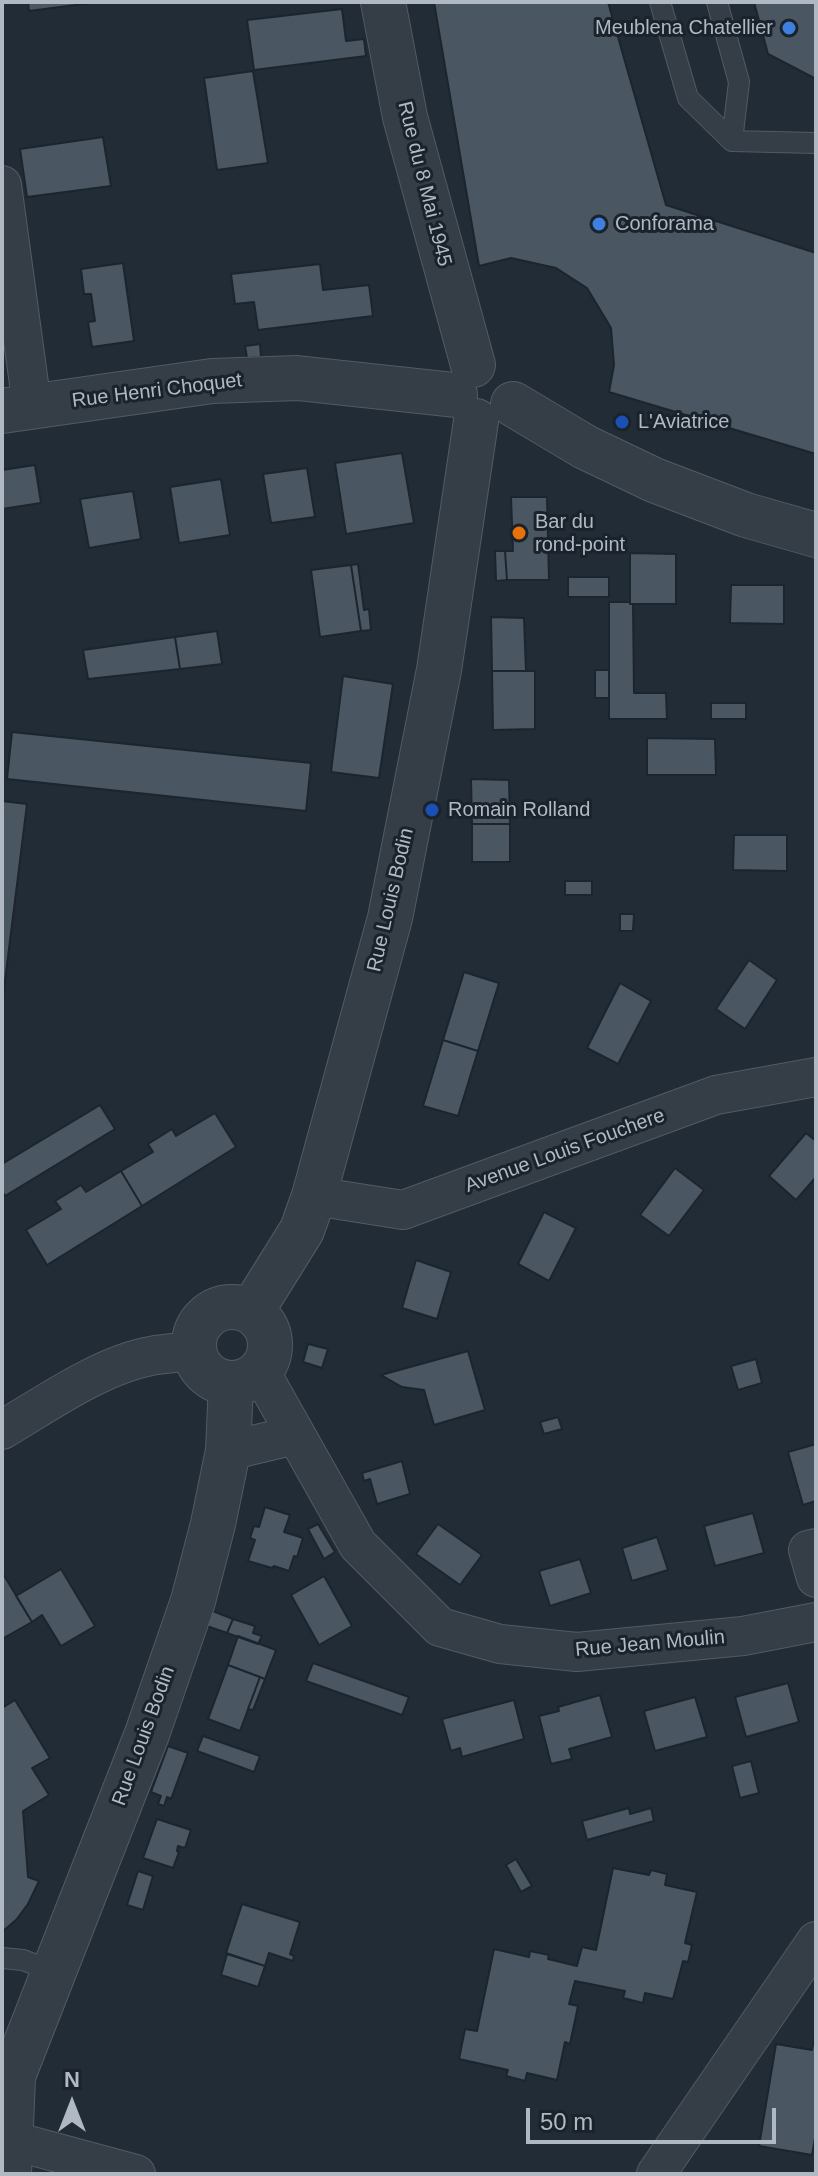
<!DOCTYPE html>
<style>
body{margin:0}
#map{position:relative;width:818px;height:2176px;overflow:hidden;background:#222c36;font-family:Arial,sans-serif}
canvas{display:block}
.frame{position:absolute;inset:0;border:4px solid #afb8c3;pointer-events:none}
.north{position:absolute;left:32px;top:2064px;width:80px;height:80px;-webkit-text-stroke:6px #1a232b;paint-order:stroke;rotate:0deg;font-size:22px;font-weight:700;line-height:32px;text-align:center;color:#afb8c3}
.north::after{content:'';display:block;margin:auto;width:28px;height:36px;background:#afb8c3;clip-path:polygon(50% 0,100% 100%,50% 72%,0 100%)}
.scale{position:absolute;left:526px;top:2108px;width:250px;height:36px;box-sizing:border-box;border:4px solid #afb8c3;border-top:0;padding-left:10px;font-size:24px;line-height:28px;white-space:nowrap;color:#afb8c3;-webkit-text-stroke:6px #1a232b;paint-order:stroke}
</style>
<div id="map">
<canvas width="818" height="2176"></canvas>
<div class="frame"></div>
<div class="north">N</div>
<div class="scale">50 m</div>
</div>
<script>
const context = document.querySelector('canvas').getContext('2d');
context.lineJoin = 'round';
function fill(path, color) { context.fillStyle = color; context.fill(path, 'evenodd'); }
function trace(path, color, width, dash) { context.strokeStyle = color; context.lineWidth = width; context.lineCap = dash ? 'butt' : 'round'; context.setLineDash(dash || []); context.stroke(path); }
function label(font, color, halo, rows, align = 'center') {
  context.font = font + ' Arial,sans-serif'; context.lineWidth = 6; context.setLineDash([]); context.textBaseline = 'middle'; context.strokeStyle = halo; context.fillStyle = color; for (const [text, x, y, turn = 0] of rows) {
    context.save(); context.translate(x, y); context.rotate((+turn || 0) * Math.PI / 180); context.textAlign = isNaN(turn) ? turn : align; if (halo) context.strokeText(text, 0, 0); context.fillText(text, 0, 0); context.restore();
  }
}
const building = new Path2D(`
 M28,2H99L29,11Z
 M434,2H608L666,205L816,253V454L609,392L614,365L611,328L587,288L556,268L511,258L479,266Z
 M754,2H816V79L768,54Z
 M342,9L346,41L364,39L366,56L254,70L247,20Z
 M253,71L268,163L217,170L204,78Z
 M103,137L111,186L27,197L20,149Z
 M123,263L134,341L92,347L88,322L95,321L91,294H84L81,269Z
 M320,264L323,290L369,285L373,316L258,330L254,302L235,304L231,274Z
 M260,344L261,357L247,358L245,346Z
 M402,453L414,523L346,534L335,463Z
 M35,465L41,503L2,509V470Z
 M307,468L315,517L271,523L263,474Z
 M221,479L230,535L179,543L170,487Z
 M133,491L141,539L89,548L80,499Z
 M511,497H547L549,580H507L505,551H513Z
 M495,551H505L507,580L496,581Z
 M630,553L676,554V604H630Z
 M358,564L364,610L369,609L371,630L361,631L351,565Z
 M351,565L361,631L320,637L311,570Z
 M568,577H609V597H568Z
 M731,585H784V624L730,623Z
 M609,602H630V604H633L634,693H666L667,719H609Z
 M491,617L524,618L526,671H492Z
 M217,631L222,664L180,669L175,637Z
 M175,637L180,669L88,679L83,650Z
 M595,670H609V698H595Z
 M492,671H535V729L493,730Z
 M343,676L393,684L379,778L331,772Z
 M711,703H746V719H711Z
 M12,732L311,763L306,811L7,779Z
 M647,738L715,739L716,775H647Z
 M471,779L509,780L510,824H472Z
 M2,801L27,804L2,1005Z
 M472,824H510V862H472Z
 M734,835H787V871L733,870Z
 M565,881H592V895H565Z
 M620,914H634L633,931H620Z
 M749,960L777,980L745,1029L716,1009Z
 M464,972L499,983L478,1051L443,1040Z
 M620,983L651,1001L618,1064L587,1048Z
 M443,1040L478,1051L458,1116L423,1106Z
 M100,1105L115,1129L5,1196L2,1191V1164Z
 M215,1113L236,1147L142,1206L121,1171L153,1152L148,1144L172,1129L176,1136Z
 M806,1133L816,1141V1177L796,1200L769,1176Z
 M675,1168L704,1190L669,1236L640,1215Z
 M121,1171L142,1206L47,1265L26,1230L61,1209L55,1201L81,1185L86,1192Z
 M544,1212L576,1228L549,1281L518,1264Z
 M416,1260L451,1272L437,1319L402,1308Z
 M308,1344L328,1349L322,1368L303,1362Z
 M468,1351L485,1410L434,1425L424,1390L402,1387L381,1375Z
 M756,1359L762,1383L738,1390L731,1366Z
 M558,1417L562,1429L544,1434L540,1422Z
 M816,1444V1501L803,1505L788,1452Z
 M402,1461L410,1494L377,1504L370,1479L364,1481L362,1473Z
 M265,1507L290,1515L284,1532L303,1538L297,1557L294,1556L289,1571L274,1566L272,1568L248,1561L255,1540L250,1538L254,1526L259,1527Z
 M753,1513L764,1553L715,1566L704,1526Z
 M318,1524L335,1552L324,1559L308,1529Z
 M438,1524L482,1555L460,1585L416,1554Z
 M657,1537L668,1570L632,1581L622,1548Z
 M580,1559L591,1593L550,1606L539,1571Z
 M61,1569L95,1626L61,1646L42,1615L32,1622L16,1596Z
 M2,1572L32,1622L2,1639Z
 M324,1576L352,1626L319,1645L291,1595Z
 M210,1610L233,1619L227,1633L204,1625Z
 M233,1619L255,1626L253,1633L262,1636L258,1644L227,1633Z
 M238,1636L276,1650L265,1679L228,1665Z
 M313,1663L409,1697L402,1715L306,1681Z
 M228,1665L260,1677L240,1731L208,1719Z
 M260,1677L265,1679L253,1710L248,1709Z
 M788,1683L799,1722L746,1737L735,1697Z
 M600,1695L612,1737L569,1749L572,1759L551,1764L539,1716L559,1711L558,1707Z
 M695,1697L707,1737L655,1751L644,1711Z
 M15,1700L50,1758L32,1768L49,1795L23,1811L28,1877L39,1881L28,1904L16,1920L2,1932V1708Z
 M514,1700L524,1739L462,1757L460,1748L451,1751L442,1719Z
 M203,1736L260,1756L254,1772L197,1751Z
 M168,1746L188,1753L171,1799L167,1797L164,1806L158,1804L161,1796L151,1792Z
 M751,1761L759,1793L740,1798L732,1766Z
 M629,1808L630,1814L651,1808L654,1821L587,1840L582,1821Z
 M157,1819L191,1830L185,1848L178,1846L177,1851L179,1852L173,1868L143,1858Z
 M516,1859L532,1886L521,1892L506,1865Z
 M613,1868L649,1875L651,1870L667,1874L665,1885L697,1892L685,1943L692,1945L688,1962L683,1961L673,1999L645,1993L643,2003L623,1998L625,1991L575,1981L569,2004L578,2006L570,2044L565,2042L557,2080L527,2073L525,2081L506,2076L508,2070L459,2059L465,2029L477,2031L494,1949L529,1957L530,1951L549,1955L548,1959L577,1966L582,1947L596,1950Z
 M138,1871L153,1876L143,1910L127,1905Z
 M242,1904L300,1922L290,1954L294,1956L293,1961L269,1953L265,1966L226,1953Z
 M227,1954L265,1966L258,1987L221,1975Z
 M816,2029V2133L812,2155L759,2146L776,2044L812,2050Z`);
const service = new Path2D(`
 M660,2L688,98L732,141L816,143
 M717,2L739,82L732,141
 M2,1958L23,1960L54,1972`);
const minor = new Path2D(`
 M2,185L32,406
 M314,1196L403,1210L716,1095L816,1077
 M260,1371L358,1545L440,1627L500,1644L577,1652L743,1636L816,1622
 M2,1430C46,1404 101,1365 151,1356C165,1353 180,1353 194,1351
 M228,1451L295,1435
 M816,1548L808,1550L816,1578
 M10,2140L136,2174
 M656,2174L816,1941`);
const tertiary = new Path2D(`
 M383,2L405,117L473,365
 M513,404L585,447L654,480L746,515L816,535
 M2,411L212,381L297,378L455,395
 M194 1345a38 38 0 1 1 76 0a38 38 0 1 1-76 0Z
 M251,1312L302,1230L314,1196L390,918L439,670L476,421
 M2,2104L147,1734L193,1601L213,1524L228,1451L231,1383
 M9,2174L13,2078`);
const markers = [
 [789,28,8,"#3f7fe0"],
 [599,224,8,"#3f7fe0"],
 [622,422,8,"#1a4fb4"],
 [519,533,8,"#e8710a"],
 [432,810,8,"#1a4fb4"]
];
const poiNames = [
 ["Meublena Chatellier",773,28,"right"],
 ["Conforama",615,224],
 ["L'Aviatrice",638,422],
 ["Bar du",535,522],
 ["rond-point",535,545],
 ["Romain Rolland",448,810]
];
const streetNames = [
 ["Rue du 8 Mai 1945",424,184,76],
 ["Rue Henri Choquet",157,391,-7],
 ["Rue Louis Bodin",391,900,-77],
 ["Avenue Louis Fouchere",565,1151,-20],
 ["Rue Jean Moulin",650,1644,-5],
 ["Rue Louis Bodin",144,1736,-70]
];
fill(building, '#4a5662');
trace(building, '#1c252d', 2);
trace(service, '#525b64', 22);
trace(minor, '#525b64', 40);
trace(tertiary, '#525b64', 46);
trace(service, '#353e47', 20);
trace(minor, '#353e47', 38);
trace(tertiary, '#353e47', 44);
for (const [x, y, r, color] of markers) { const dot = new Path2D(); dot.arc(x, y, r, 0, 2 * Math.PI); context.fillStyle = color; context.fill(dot); trace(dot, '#1a232b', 3); }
label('20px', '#afb8c3', '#1a232b', poiNames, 'left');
label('20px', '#afb8c3', '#1a232b', streetNames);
</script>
